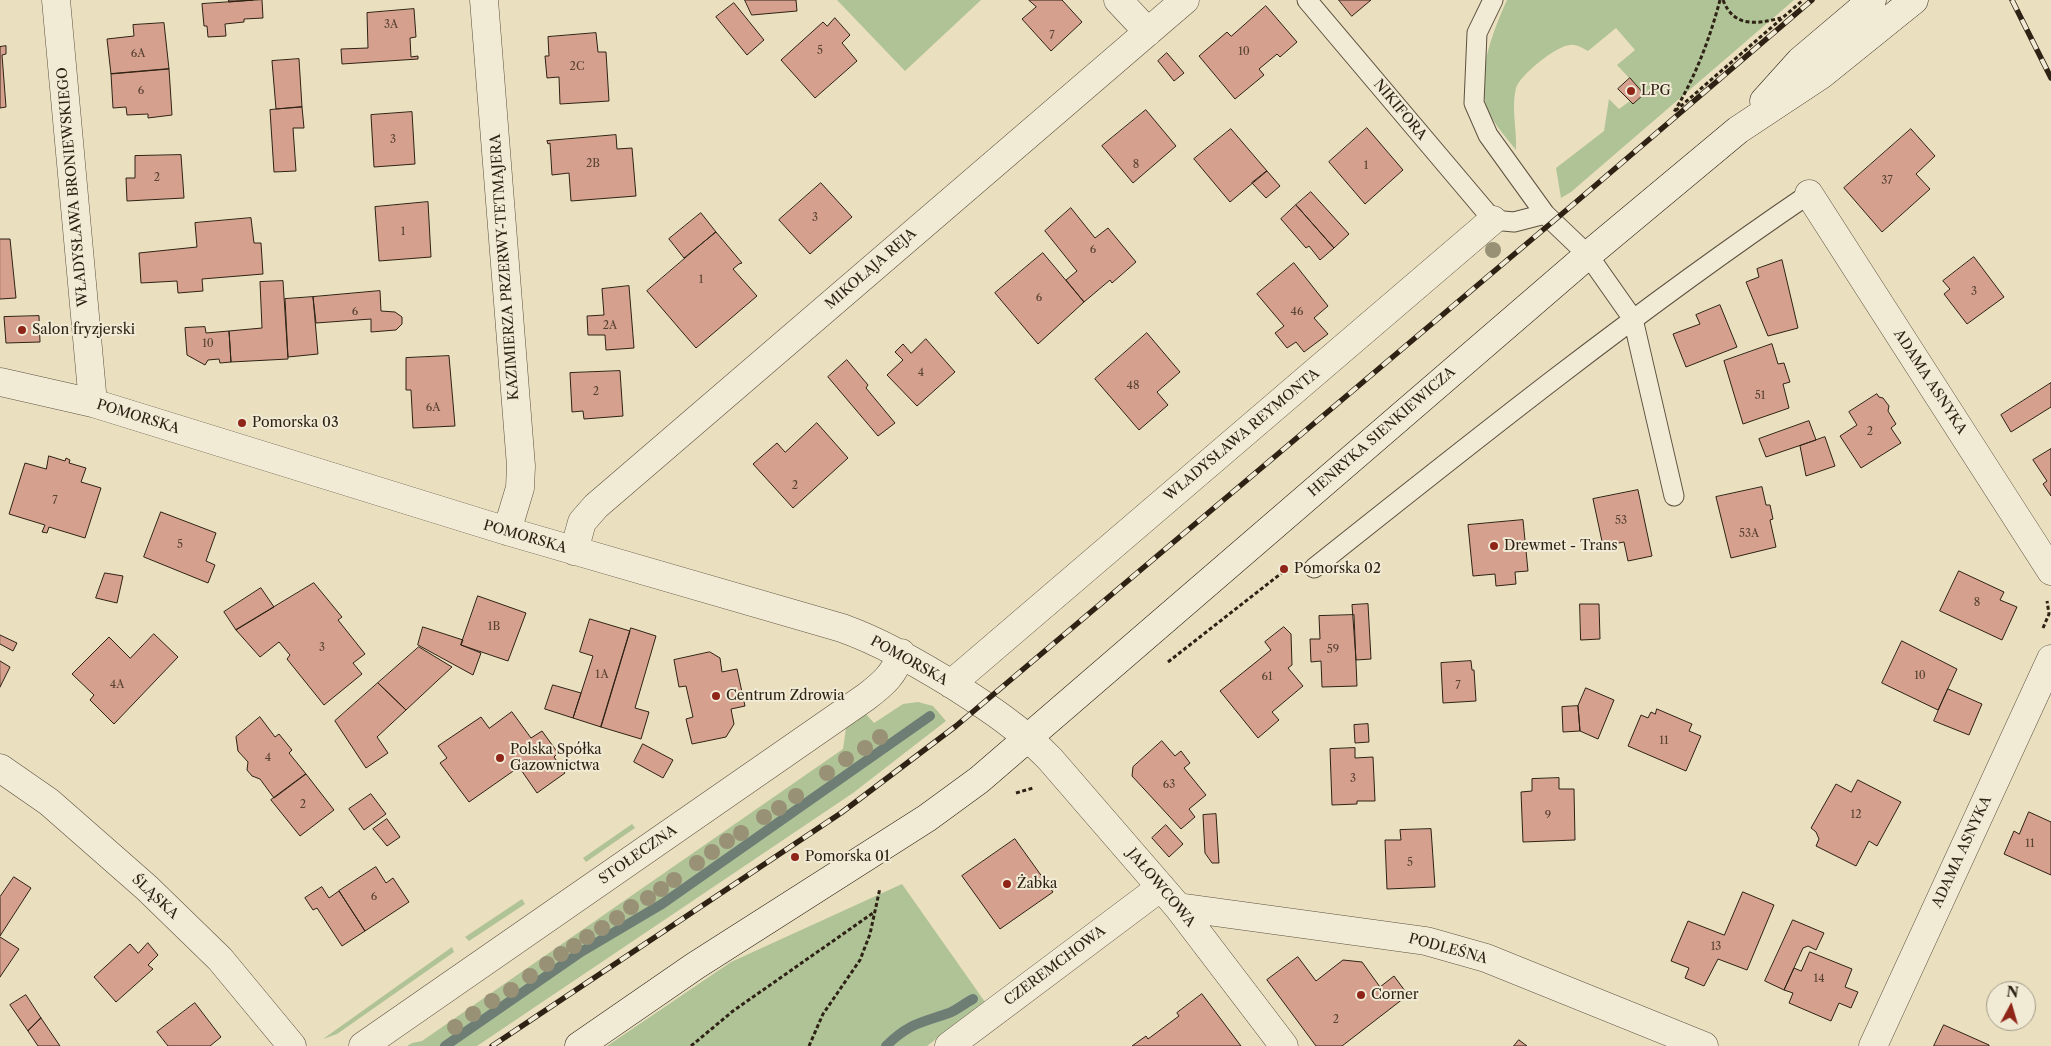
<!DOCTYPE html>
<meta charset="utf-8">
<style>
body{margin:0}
#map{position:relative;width:2051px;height:1046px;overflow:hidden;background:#eadfbf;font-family:"Libre Caslon Text",serif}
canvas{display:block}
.north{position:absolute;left:1986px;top:981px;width:50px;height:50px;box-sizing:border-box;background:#f1ead5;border:1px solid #a39a88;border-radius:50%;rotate:6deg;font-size:14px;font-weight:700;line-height:20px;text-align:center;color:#2e2214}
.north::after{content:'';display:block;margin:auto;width:18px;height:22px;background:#8f2418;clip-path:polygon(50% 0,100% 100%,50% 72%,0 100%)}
</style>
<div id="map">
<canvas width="2051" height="1046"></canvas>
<div class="north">N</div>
</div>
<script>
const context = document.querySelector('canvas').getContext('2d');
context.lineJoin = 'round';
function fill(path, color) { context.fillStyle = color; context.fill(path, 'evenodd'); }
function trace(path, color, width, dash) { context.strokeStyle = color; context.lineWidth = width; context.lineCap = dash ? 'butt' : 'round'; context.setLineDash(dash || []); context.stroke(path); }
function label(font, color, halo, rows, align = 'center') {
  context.font = font + ' "Libre Caslon Text",serif'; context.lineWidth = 4; context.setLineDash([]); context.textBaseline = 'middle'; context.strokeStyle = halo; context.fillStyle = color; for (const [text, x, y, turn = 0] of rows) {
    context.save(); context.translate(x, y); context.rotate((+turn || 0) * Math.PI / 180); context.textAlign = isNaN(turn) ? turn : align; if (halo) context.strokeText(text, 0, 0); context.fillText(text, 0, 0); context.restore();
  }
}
const green = new Path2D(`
 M837,0H981L905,71Z
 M1507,0H1794L1571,192L1561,198L1556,168L1604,131L1609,99L1619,109L1630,101L1633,104L1644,94L1617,65L1635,50L1616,28L1588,51C1582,48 1576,44 1570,45C1556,46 1520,75 1516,88C1511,107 1517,130 1516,150C1505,136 1489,119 1485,101C1478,69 1494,29 1507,0Z
 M918,702L933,706L946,721L853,793L477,1046H407L412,1043L422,1041L843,749L846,728L866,714L874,723L903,704Z
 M632,824L635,828L586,862L583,858Z
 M902,884L985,1002L927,1046H607L731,962Z
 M522,899L525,904L469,941L465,937Z
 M452,947L454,952L337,1034L323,1039Z`);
const stream = new Path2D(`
 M445,1046L581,952L662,904L930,716
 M886,1046C909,1023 921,1023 949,1013C957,1010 965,1003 973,999`);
const building = new Path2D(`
 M229,0H253L229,2Z
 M262,0L263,18L244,19V22L225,24L226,36L208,37L207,26H204L202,4Z
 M745,0H796L797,11L752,15Z
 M1029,0H1062L1082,22L1051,51L1022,19L1036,7Z
 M1339,0H1371L1352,16Z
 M734,3L764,40L747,55L716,17Z
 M1266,6L1297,42L1280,57L1277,54L1259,69L1264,75L1235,99L1199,56L1227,32L1231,36Z
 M414,9L416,37L410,38L411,57L418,56V59L342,64L341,49L368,48L367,13Z
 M835,18L850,35L842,43L857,61L815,98L781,60L823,22L827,26Z
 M164,23L169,69L111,74L107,39L134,36L133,25Z
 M596,33L598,52H606L609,101L560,104L559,77L547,78L545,56H549L548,37Z
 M6,46V54L2,55L6,107L0,108V47Z
 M1167,53L1184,73L1174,81L1158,61Z
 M299,59L302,107L276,109L272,61Z
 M169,69L172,115L148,118V114L127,115L126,107L113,108L111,74Z
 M1630,78L1644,94L1633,104L1618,89Z
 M302,107L304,128H293L296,171L274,172L270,110Z
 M1146,110L1176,146L1133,183L1102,146Z
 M412,112L415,164L374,167L371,115Z
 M1367,128L1403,170L1365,204L1329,162Z
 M1231,129L1267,171L1230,202L1194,159Z
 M1911,129L1935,156L1916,174L1930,189L1882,232L1844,188Z
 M616,135L617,149L632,148L636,196L571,201L569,173L552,175L550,143L548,144L547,141Z
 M181,155L184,198L127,201L126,178H135V156Z
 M1267,171L1280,186L1266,198L1252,183Z
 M821,183L852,217L810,254L779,220Z
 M1311,192L1349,234L1334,248L1296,205Z
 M428,202L431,257L379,261L375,207Z
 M1296,205L1334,248L1320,260L1309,246L1306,248L1281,219Z
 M1071,208L1095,238L1108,228L1136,262L1112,283L1110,280L1084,302L1066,280L1077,271L1045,231Z
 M701,213L716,232L684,258L669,239Z
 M251,218L254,243H261L263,274L202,279L203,291L178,293L177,281L141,283L139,253L197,247L195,223Z
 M716,232L742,263L739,264L733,269L757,296L696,348L647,291Z
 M0,239H10L16,298L0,299Z
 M1043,253L1084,302L1038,344L995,293Z
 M1974,257L2004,297L1967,324L1944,294L1950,289L1943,281Z
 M1782,260L1798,328L1768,336L1746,282L1759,277L1757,269Z
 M1294,263L1328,306L1314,318L1328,334L1304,352L1296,342L1287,348L1275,333L1284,326L1257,294Z
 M283,281L288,359L231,362L229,331L262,328L260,282Z
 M629,286L634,348L606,350L605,335H588L587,316L604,315L602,289Z
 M380,291L381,311L395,312L402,317V324L396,330L371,332V319L316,323L313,297Z
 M313,297L318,354L288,357L285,299Z
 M1720,305L1737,347L1686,367L1673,334L1700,324L1696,315Z
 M39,316L40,342L6,343L4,317Z
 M205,327L206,333L229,331L231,362L220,363L219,359L208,360L205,365L187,355L185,328Z
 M1147,333L1180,372L1157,392L1168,405L1139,430L1095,379Z
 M926,339L955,372L917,406L887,375L903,360L895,352L903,344L911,353Z
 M1772,344L1778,364L1784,363L1790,382L1783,384L1789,408L1743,424L1724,361Z
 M449,356L455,426L413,428L411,390H406V358Z
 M847,360L868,385L866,388L895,423L878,436L828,377Z
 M620,371L623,416L584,419L583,411L572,412L570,373Z
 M2051,383V407L2011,432L2001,415Z
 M1877,394L1879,397L1883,398L1889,406L1888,411L1896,424L1891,428L1901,443L1861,468L1840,436L1857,425L1849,412Z
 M1809,421L1816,440L1766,457L1759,439Z
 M817,423L848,458L793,508L753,464L777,443L785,452Z
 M1825,437L1835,466L1806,476L1800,446Z
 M2051,449V496L2043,484L2047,481L2033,460Z
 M49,456L65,461L66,458L70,460L69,463L86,468L81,482L101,488L85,538L49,527L47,533L42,532L45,525L9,514L25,463L46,469Z
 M1762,487L1766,505H1770L1773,519L1770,520L1776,547L1731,558L1716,497Z
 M1638,490L1652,556L1628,561L1624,542L1603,546L1593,499Z
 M161,512L216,533L206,561L215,565L208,583L144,557Z
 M1523,520L1528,571L1515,572L1516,584L1496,586L1495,574L1473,576L1468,525Z
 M1959,571L2004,592L2000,600L2017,607L2002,640L1940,611Z
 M105,573L123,576L117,603L96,598Z
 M314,583L342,617L338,620L365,654L353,663L362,674L324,705L287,659L290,655L279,642L260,657L236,630Z
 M261,588L274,607L236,630L224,612Z
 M478,596L526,613L508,661L461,645Z
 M1368,604L1371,659L1356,660L1352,605Z
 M1580,604H1599L1600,639L1581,640Z
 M1354,615L1357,686L1322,687L1321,661L1311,662L1310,639H1320L1319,616Z
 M590,619L630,631L601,727L573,718L593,656L580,652Z
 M423,627L463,640L461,645L481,653L473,675L418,645Z
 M1284,627L1291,634L1292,665L1288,668L1303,686L1272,712L1279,720L1258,738L1220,691L1271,650L1265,642Z
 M631,628L656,636L635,708L649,712L641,739L601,727Z
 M154,634L178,657L114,724L90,700L94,695L72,674L109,637L130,658Z
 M0,635L17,643L13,651L0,644Z
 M1902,641L1957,669L1938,710L1882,683Z
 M419,647L452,667L406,710L378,683Z
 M710,652L720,658L722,672L737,669L745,706L731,709L734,724L726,737L692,744L686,719L693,717L686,686L679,687L674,660Z
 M0,661L10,667L0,687Z
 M1471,661L1472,670H1474L1476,701L1443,703L1441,663Z
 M378,683L406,710L377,737L388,753L366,768L335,721Z
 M553,685L581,693L573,718L545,709Z
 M1586,688L1614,700L1598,739L1580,731L1578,706Z
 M1948,689L1982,704L1969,735L1934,721Z
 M1578,706L1580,731L1563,732L1562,707Z
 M1657,709L1692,724L1689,731L1701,736L1686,771L1628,746L1641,715L1648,718L1651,712L1655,714Z
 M512,712L531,738L542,731L558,753L554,757L565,773L537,793L519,767L469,802L440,763L447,758L438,746L481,717L489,728Z
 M260,717L275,737L279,734L292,750L289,753L306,774L274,798L260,779L252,776L247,770L248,762L238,751L236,737Z
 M1368,724L1369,742L1355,743L1354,725Z
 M1162,741L1175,756L1181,751L1190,763L1184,768L1206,795L1189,809L1195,817L1181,829L1132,776L1133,767Z
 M643,744L673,760L663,778L634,762Z
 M1355,748V758L1373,757L1375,801H1357V804L1332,805L1330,749Z
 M306,774L334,810L300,836L271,800Z
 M1559,778V789H1574L1575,840L1523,842L1521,792L1532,791V779Z
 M1858,780L1901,802L1877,846L1869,841L1856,866L1816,846L1819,839L1816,832L1811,828L1836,784L1851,792Z
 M371,794L386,814L364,830L349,809Z
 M2029,812L2051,822V875L2004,854L2014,831L2019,834Z
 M1216,814L1219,863H1212L1205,853L1203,815Z
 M387,819L400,837L387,846L373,829Z
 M1166,825L1183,844L1169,857L1152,838Z
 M1431,829L1435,887L1387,889L1385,840H1401L1400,830Z
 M1015,839L1053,892L1000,929L962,876Z
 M376,867L386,883L393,878L409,902L365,931L339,891Z
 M14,877L31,888L0,936V897Z
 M322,887L329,898L339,891L365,931L342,946L317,908L313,910L305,898Z
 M1743,892L1774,905L1747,970L1718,959L1704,986L1685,978L1689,968L1671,961L1688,921L1724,935Z
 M1793,920L1824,933L1816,950L1808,946L1803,948L1784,990L1765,981Z
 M0,937L19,949L0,977Z
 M148,943L158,955L148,965L153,969L116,1002L94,977L130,944L138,953Z
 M1810,952L1852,969L1845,987L1858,992L1851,1008L1839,1003L1831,1021L1789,1003L1793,993L1784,990L1794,968L1801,971Z
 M1298,957L1316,981L1343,960L1362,962L1380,987L1394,976L1408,995L1342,1046H1316L1267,980Z
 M1202,994L1241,1046H1132L1146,1036L1148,1039L1179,1016L1177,1013Z
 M26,995L41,1018L28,1031L10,1005Z
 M195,1003L221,1037L210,1046H168L157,1032Z
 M41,1018L60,1046H38L28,1031Z
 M1944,1025L1989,1045V1046H1934Z
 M1519,1040L1527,1046H1514Z`);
const path = new Path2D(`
 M1720,0C1710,38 1695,78 1674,112L1803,0
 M1723,0C1734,28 1756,24 1781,18
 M2043,628L2049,614L2047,601
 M1168,662L1288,568
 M1016,793L1033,788
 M691,1046L733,1011L873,913
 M809,1046L823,1014L860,960L870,934L880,888`);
const lane = new Path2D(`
 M1307,0L1493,220L1514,222L1545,214
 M1493,0L1477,33L1474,103L1488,135L1545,214L1588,255L1633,319L1674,496
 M1314,568C1476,439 1638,310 1809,194`);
const street = new Path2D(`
 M56,0L93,403
 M484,0L521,466L520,488L507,531
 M1118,0L1148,32
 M1809,194L2051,571
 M0,382L93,403L507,531L842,628C881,642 915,662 950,683C986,706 1020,728 1050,759L1178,907L1284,1046
 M574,551L582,522L596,506L1185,0
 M951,684L1493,220
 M0,768L49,802L147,888L220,959L292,1046
 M1178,907L1426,941L1486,958L1704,1046
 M363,1046L866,697C883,684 895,674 901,653
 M949,1046L1161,887
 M1873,1046L2051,659`);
const secondary = new Path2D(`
 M1764,101L1800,61L1872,0
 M579,1046L695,966L927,818L979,780L1588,255L1738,130L1821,75L1914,0`);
const rail = new Path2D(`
 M2012,0L2051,78
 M492,1046L841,813L956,726L1576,202L1812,0`);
const trees = [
 [1493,250],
 [880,737],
 [865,748],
 [846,759],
 [827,773],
 [796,796],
 [779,808],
 [764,817],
 [741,833],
 [727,841],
 [712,852],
 [697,863],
 [674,880],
 [661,889],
 [648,898],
 [631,907],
 [617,918],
 [602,928],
 [587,937],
 [574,946],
 [561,954],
 [547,964],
 [530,976],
 [511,990],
 [492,1001],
 [473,1014],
 [455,1027]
];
const markers = [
 [1631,91,5,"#8f2418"],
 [22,330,5,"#8f2418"],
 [242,423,5,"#8f2418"],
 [1494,546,5,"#8f2418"],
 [1284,569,5,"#8f2418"],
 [716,696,5,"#8f2418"],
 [500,758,5,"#8f2418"],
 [795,857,5,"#8f2418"],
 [1007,884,5,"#8f2418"],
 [1361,995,5,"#8f2418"]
];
const numberNames = [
 ["3A",391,25],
 ["7",1052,36],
 ["5",820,51],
 ["10",1244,52],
 ["6A",138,54],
 ["2C",577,67],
 ["6",141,91],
 ["3",393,140],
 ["2B",593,164],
 ["8",1136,165],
 ["1",1366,166],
 ["2",157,178],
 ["37",1887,181],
 ["3",815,218],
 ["1",403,232],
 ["6",1093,250],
 ["1",701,280],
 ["3",1974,292],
 ["6",1039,298],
 ["6",355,312],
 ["46",1297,312],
 ["2A",610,326],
 ["10",208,344],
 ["4",921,373],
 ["48",1133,386],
 ["2",596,392],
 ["51",1760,396],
 ["6A",433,408],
 ["2",1870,432],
 ["2",795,486],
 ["7",55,501],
 ["53",1621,521],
 ["53A",1749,534],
 ["5",180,545],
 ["8",1977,603],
 ["1B",494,627],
 ["3",322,648],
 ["59",1333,650],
 ["1A",602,675],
 ["10",1920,676],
 ["61",1267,677],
 ["4A",117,685],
 ["7",1458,686],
 ["11",1664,741],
 ["4",268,758],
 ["3",1353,779],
 ["63",1169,785],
 ["2",303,805],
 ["12",1856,815],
 ["9",1548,816],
 ["11",2030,844],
 ["5",1410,863],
 ["6",374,897],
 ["13",1716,947],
 ["14",1819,979],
 ["2",1336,1020]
];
const poiNames = [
 ["LPG",1641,91],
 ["Salon fryzjerski",32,330],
 ["Pomorska 03",252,423],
 ["Drewmet - Trans",1504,546],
 ["Pomorska 02",1294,569],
 ["Centrum Zdrowia",726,696],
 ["Polska Spółka",510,750],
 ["Gazownictwa",510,766],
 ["Pomorska 01",805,857],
 ["Żabka",1017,884],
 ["Corner",1371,995]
];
const streetNames = [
 ["NIKIFORA",1400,110,50],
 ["WŁADYSŁAWA BRONIEWSKIEGO",73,187,-95],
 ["KAZIMIERZA PRZERWY-TETMAJERA",505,267,-94],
 ["MIKOŁAJA REJA",871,269,-41],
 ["ADAMA ASNYKA",1930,382,57],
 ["POMORSKA",138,417,17],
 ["HENRYKA SIENKIEWICZA",1382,432,-41],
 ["WŁADYSŁAWA REYMONTA",1242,435,-40],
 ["POMORSKA",525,537,16],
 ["POMORSKA",909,661,29],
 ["ADAMA ASNYKA",1962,852,-65],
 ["STOŁECZNA",638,855,-35],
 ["JAŁOWCOWA",1161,888,50],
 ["ŚLĄSKA",155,897,43],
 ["PODLEŚNA",1448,949,15],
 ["CZEREMCHOWA",1055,966,-37]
];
fill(green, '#b0c397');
trace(stream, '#6e7e75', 10);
fill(building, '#d6a08e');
trace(building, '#2e2214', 1);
trace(lane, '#5d513f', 21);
trace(street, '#5d513f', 29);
trace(secondary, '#2e2214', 29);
trace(path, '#2e2214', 3, [4, 2.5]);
trace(lane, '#f1ead5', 19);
trace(street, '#f1ead5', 28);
trace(secondary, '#f1ead5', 28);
trace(rail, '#2e2214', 5.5);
trace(rail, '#f1ead5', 4, [11]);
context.fillStyle = '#989176';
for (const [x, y] of trees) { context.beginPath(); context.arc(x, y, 8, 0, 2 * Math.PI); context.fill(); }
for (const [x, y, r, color] of markers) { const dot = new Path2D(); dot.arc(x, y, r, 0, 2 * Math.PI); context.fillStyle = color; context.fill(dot); trace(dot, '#f1ead5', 2); }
label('11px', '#584232', null, numberNames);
label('14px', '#2e2214', '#f1ead5', poiNames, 'left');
label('14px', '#2e2214', '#f1ead5', streetNames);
</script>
